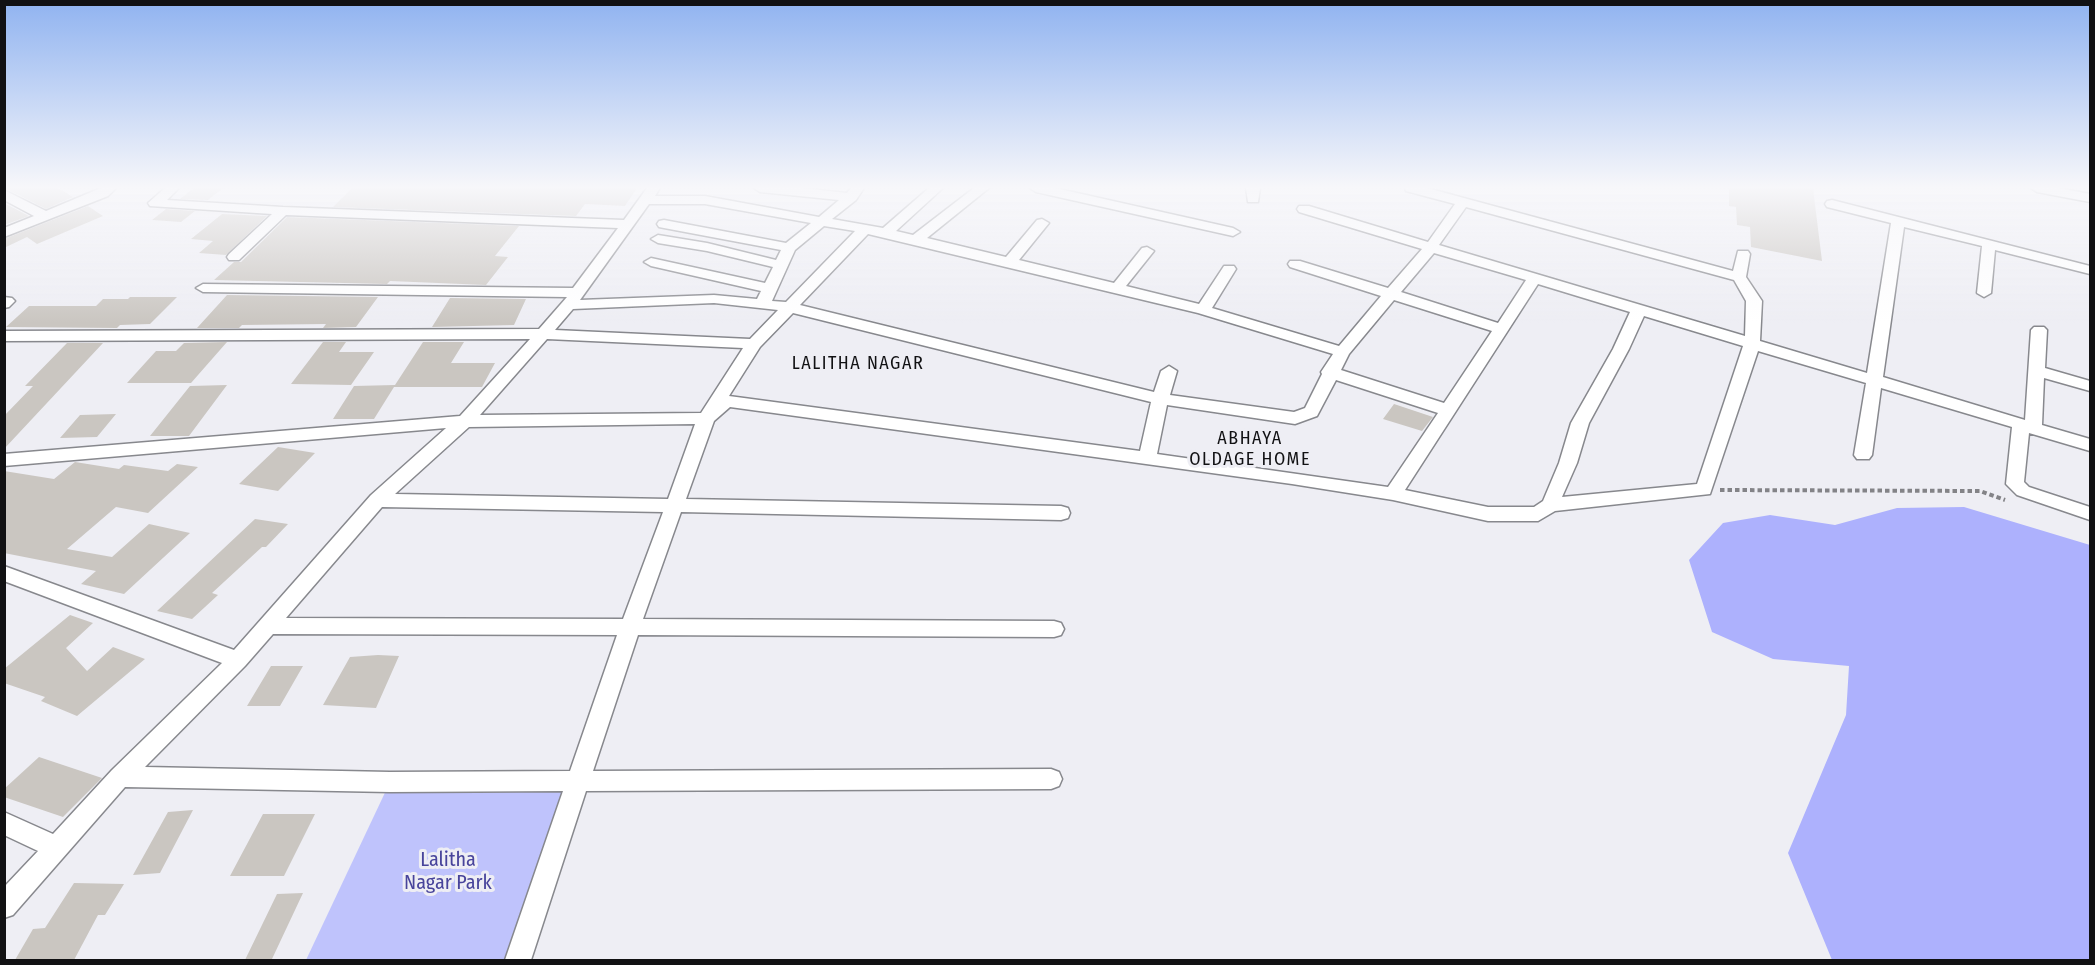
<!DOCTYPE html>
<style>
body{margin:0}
#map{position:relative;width:2095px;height:965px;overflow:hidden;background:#eeeef4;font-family:"Fira Sans Condensed",sans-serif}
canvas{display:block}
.frame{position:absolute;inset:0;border:6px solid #111113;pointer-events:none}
</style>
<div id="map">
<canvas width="2095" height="965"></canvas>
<div class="frame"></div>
</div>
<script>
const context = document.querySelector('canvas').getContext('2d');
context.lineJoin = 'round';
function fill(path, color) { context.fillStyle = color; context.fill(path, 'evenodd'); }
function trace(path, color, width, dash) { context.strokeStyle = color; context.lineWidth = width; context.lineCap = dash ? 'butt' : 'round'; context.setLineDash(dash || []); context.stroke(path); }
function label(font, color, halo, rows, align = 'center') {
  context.font = font + ' "Fira Sans Condensed",sans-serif'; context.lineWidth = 6; context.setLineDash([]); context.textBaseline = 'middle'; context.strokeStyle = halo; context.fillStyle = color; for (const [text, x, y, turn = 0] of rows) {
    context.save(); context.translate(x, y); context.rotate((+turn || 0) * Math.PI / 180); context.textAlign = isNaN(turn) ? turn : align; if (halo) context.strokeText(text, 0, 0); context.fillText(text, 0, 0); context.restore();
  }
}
const green = new Path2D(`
 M579,781L518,960H306L390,782Z`);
const water = new Path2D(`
 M1964,507L2090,545V960H1832L1788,853L1846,715L1849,666L1773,659L1712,632L1689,560L1723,523L1770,515L1835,525L1897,508Z`);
const building = new Path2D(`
 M5,188H58L73,197L46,209Z
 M194,188H223L208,200L180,199Z
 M352,188H637L625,206L585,204L576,216L333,207Z
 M1729,188H1813L1822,261L1751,247L1750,227L1737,225L1736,207L1729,206Z
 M4,203L29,216L4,225Z
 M88,206L103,216L37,244L27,237L4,248V239Z
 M166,209L195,211L181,222L152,220Z
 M222,214L267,216L226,255L199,253L213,241L191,239Z
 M287,217L519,226L495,256L508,257L486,285L390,281L387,284L214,280L234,262H241Z
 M227,295L378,297L356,327L323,328L326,324L242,325L239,328H197Z
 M130,297H177L150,324L120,325L117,328L6,327L29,306H96L103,299H128Z
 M450,298L526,299L514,325L432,327Z
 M227,342L191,383H127L156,351H176L184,343Z
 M323,342H346L339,352H374L351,385L291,384Z
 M423,342H464L451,363H495L482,387H394L374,419H333L354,386L395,385Z
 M67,343H103L4,449V416L33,386H25Z
 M227,385L189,436H150L190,386Z
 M1394,404L1433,417L1422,431L1383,419Z
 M116,414L97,437L60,438L80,415Z
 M278,447L315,453L278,491L239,484Z
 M75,462L119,469L124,465L168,471L177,464L198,467L148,513L116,507L67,549L112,557L149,524L190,533L124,594L81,584L96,571L4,553V471L54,479Z
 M255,519L288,524L266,547H262L212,593L218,595L192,619L157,611Z
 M70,615L93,623L66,648L87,671L113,647L145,659L77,716L41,701L45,697L4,683V669Z
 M378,655L399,656L376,708L323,705L350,657Z
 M271,666H303L280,706H247Z
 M39,757L102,778L63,817L4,797V789Z
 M193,810L160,873L133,875L168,812Z
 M263,814H315L284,876H230Z
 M74,883L124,884L105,915H98L74,960H15L33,929L45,928Z
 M303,893L272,959L245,960L277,894Z`);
const path = new Path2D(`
 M1720,490L1980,491L2005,500`);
const minor = new Path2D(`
 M101,188H116L108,196L4,237V228L34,216L4,200V190L46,211Z
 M165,188H179L167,200L283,207L624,220L647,188H660L655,196H705L819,217L839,200L760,192L754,188H802L847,193L851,188H864L856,200L832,219L883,228L929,188H943L896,231L913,235L974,188H989L927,238L1006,257L1037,220L1042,219L1049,223L1019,260L1114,283L1142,248L1147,247L1154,251L1126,286L1199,304L1224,266H1234L1236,269L1212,308L1339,346L1381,296L1290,267L1288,264L1290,261H1300L1388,288L1422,249L1299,212L1297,209L1299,206H1309L1428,242L1455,204L1406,191L1405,188H1427L1733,271L1738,251H1748L1750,254L1746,277L1762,301L1760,341L1867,373L1891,223L1827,207L1825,204L1827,201L1832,200L2090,266V274L1995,250L1991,293L1984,297L1977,293L1982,246L1904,227L1883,377L2025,420L2031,330L2034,327H2044L2047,330L2045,368L2090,381V391L2044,378L2042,425L2090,439V451L2029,433L2024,482L2029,487L2090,507V520L2017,495L2006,484L2012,427L1881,388L1872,455L1869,459H1857L1854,455L1866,383L1758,351L1710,494L1555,511L1538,521H1488L1393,500L1292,484L730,407L714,421L686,499L1061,506L1068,508L1070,513L1068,518L1061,520L681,512L643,619L1054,621L1061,623L1064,629L1061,635L1054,637L638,635L593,771L1051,769L1059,772L1062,779L1059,786L1051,789L586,791L531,960H505L563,791L390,792L125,787L13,915L4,918V887L38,851L4,835V812L53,834L112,770L222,663L4,581V566L234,650L371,495L446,428L4,466V454L460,416L530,339L4,341V331L539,329L567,297L203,292L196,288L203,284L573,288L618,228L286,215L239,260H229L227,257L229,254L272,214L150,206L148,203ZM649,204H705L811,223L786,243L664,220L659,221L657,224L659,227L664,228L781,250L776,260L707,243L658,235L651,239L658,243L707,251L773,267L765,283L651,258L644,262L651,266L761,291L757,299L714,295L580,300ZM1466,207L1734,280L1746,301L1745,336L1439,245ZM824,226L855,231L786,302L772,301L795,250ZM868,234L1198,313L1333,354L1321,372L1322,374L1305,408L1294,412L1170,395L1177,371L1169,366L1161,371L1154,392L800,305ZM1434,253L1526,280L1498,323L1401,292ZM1538,284L1630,312L1613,349L1571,423L1559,463L1543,501L1534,507H1488L1405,490ZM1394,300L1492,331L1444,403L1341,370L1349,354ZM714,303L778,310L750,339L555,330L573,309ZM793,313L1151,402L1140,451L729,396L760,347ZM1644,316L1743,346L1697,484L1562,497L1577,463L1589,423L1629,349ZM547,339L743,348L701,413L480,415ZM1336,380L1438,413L1388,487L1157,454L1167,405L1295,424L1317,416ZM695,424L668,499L395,494L469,427ZM382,507L663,512L623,619L286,618ZM273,634L617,635L570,771L390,772L145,767L245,666Z
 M1030,188H1055L1233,228L1240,232L1233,236L1036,192Z
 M1246,188H1260L1258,202H1248Z
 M2031,188H2059L2090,194V202L2037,192Z
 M4,297L12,298L15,301L9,307L4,308Z`);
const neighbourhoodNames = [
 ["LALITHA NAGAR",858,364],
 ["ABHAYA",1250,439],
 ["OLDAGE HOME",1250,460]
];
const nearParknames = [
 ["Lalitha",448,860],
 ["Nagar Park",448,883]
];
fill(green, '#bfc3fc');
fill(water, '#adb1fd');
fill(building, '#cac6c1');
trace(minor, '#87888d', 3);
trace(path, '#838387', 4, [4.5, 3]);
fill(minor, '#fff');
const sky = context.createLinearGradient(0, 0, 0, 323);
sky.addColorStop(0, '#90b3f0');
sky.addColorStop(0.58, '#f7f7fa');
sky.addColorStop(1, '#f7f7fa00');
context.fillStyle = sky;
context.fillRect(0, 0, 2095, 323);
context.letterSpacing = '1.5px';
label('18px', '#111113', '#eeeef4', neighbourhoodNames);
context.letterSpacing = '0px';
label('20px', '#48449b', '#eeeef4', nearParknames);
</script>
